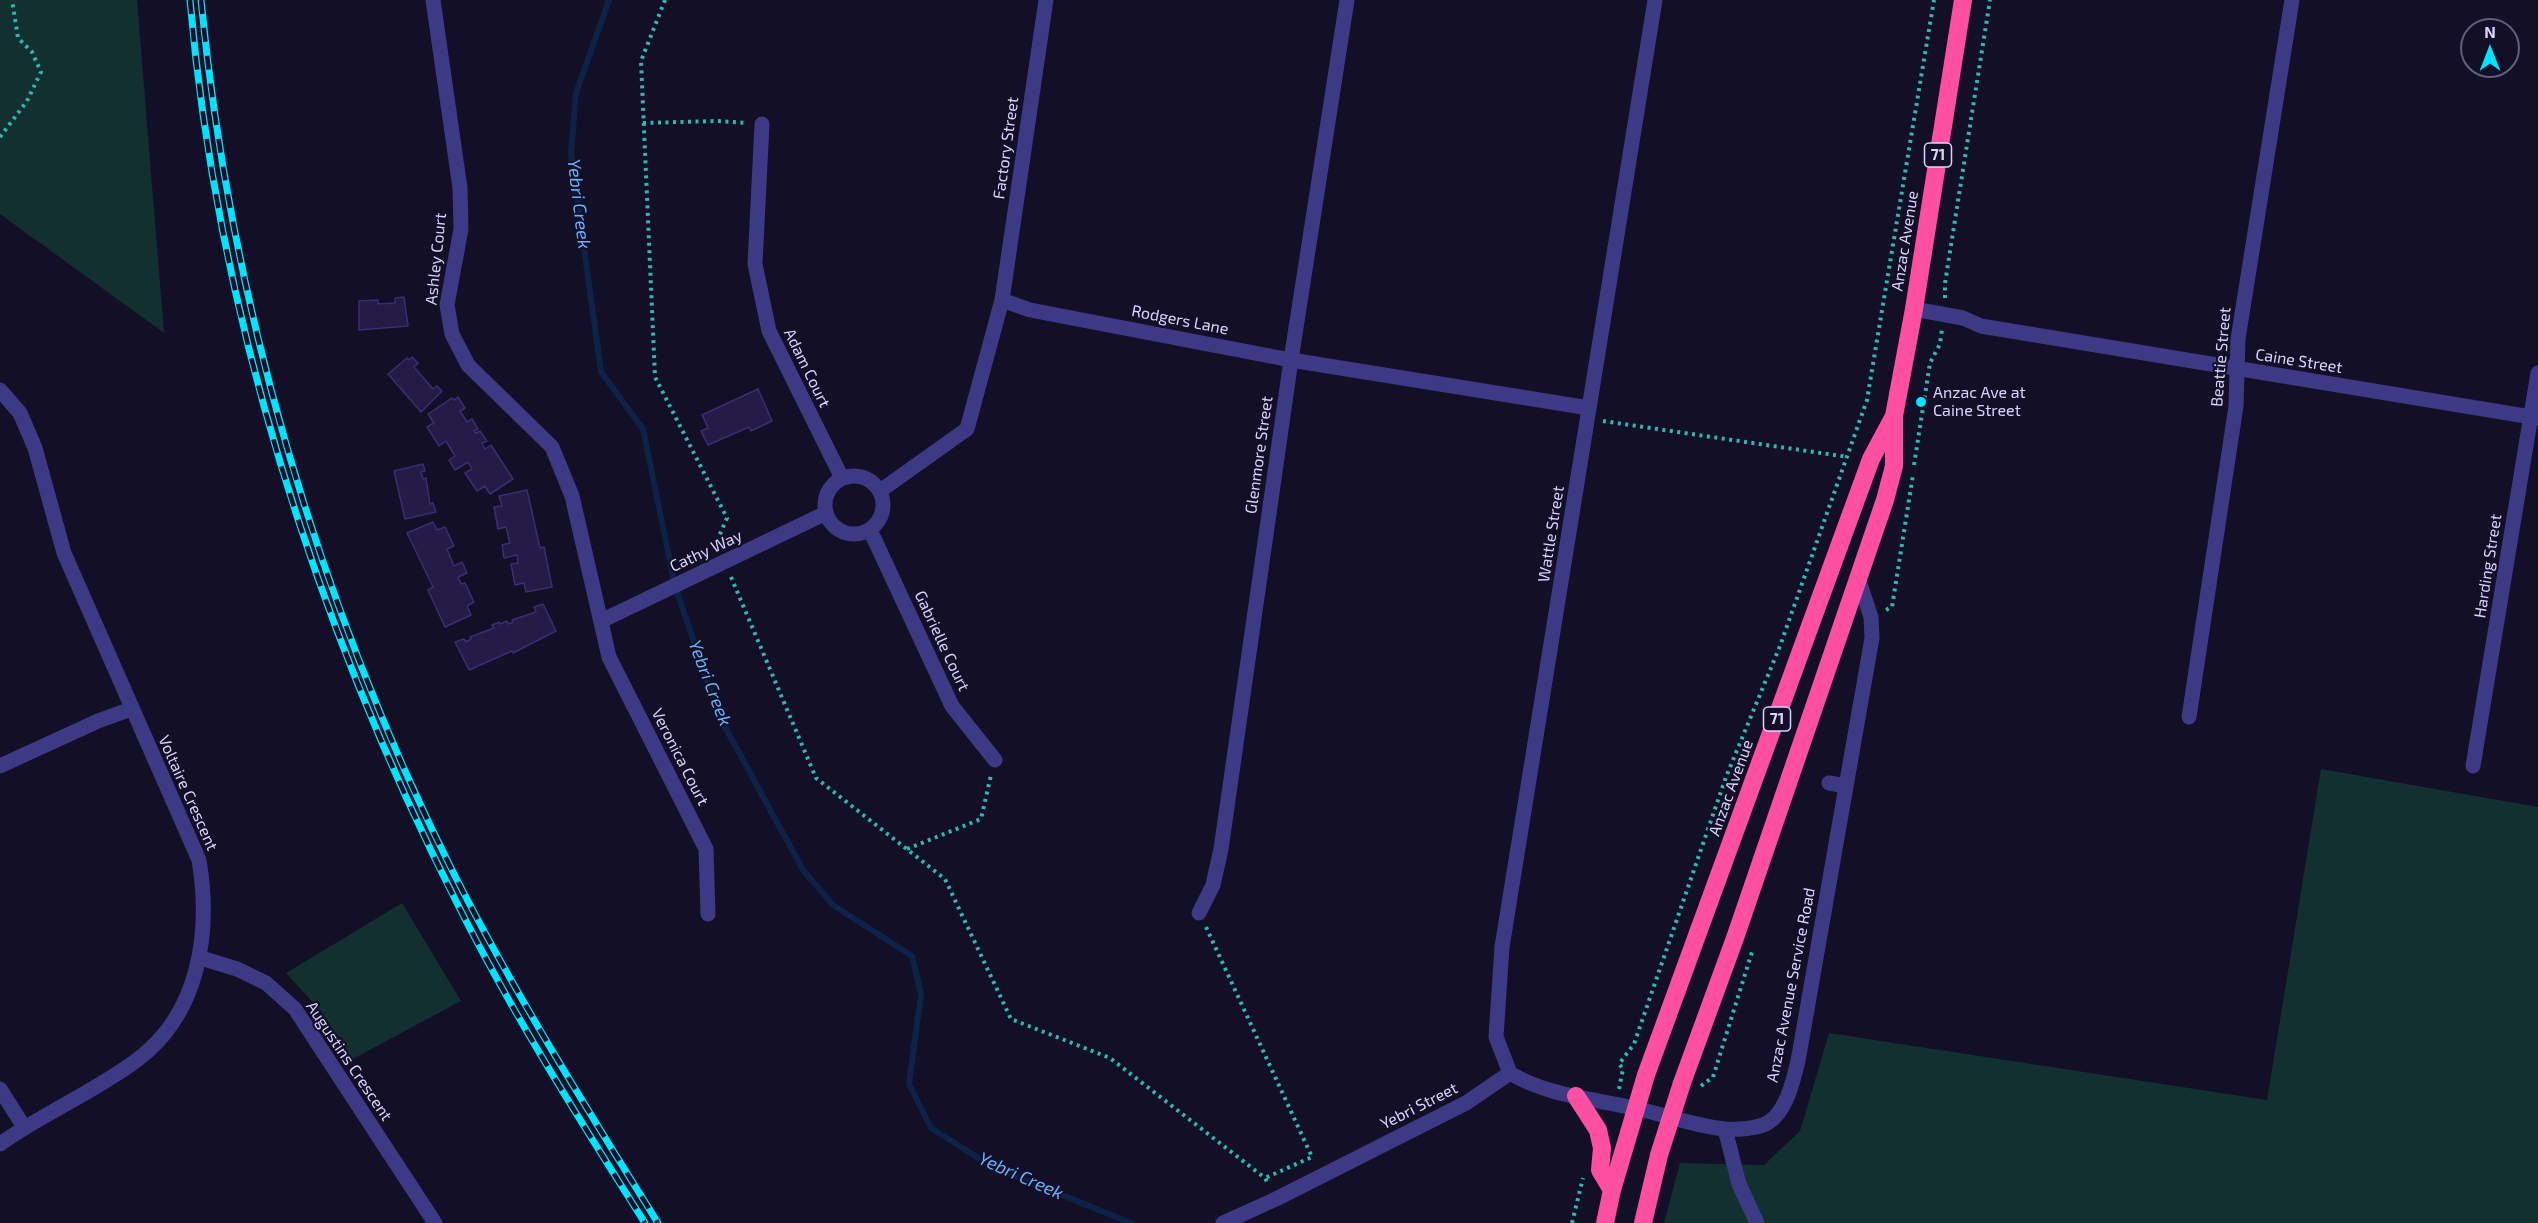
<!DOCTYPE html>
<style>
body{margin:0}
#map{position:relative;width:2538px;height:1223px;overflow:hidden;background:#130f26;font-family:"Exo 2",sans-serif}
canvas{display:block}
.north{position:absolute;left:2460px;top:18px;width:60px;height:60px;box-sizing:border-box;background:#130f26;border:2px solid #625e7d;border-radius:50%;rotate:0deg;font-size:16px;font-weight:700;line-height:24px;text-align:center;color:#d9d4ff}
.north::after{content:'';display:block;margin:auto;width:21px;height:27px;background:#00e5ff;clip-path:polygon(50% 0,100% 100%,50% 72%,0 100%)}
</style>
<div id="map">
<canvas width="2538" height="1223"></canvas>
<div class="north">N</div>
</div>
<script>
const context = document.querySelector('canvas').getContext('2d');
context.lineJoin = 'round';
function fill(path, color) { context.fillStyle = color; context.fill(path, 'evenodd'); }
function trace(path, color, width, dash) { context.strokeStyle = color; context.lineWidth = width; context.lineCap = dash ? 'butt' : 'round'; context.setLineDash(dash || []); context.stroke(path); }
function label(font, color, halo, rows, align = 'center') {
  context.font = font + ' "Exo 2",sans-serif'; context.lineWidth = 4.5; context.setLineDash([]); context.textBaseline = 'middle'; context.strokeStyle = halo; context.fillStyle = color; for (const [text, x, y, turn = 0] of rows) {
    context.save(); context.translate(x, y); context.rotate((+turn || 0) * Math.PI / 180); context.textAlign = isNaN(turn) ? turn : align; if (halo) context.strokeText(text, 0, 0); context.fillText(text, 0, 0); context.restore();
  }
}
const green = new Path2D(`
 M0,0H137L164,333L0,214Z
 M2321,769L2538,807V1223H1664L1680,1163L1764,1165L1800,1131L1829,1033L2267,1100Z
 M402,903L461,1001L349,1061L316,1006L286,973Z`);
const stream = new Path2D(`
 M609,0L576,93L571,153L601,372L643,429L675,586L719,716L803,870L833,905L912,956L921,994L909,1084L931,1128L991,1166L1131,1223`);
const building = new Path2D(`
 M404,297L408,326L359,330V301L378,300V304L395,303V298Z
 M412,357L418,363L414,367L433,389L437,386L442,391L421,412L388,374L407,358L409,360Z
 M758,389L772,421L751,431L749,427L708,445L701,431L708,428L702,415Z
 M458,397L465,408L460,411L467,422L472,419L478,429L474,431L476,433L480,431L487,441L482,443L485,449L491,445L513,479L490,494L485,486L477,491L465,473L472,469L468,462L455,470L449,460L455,456L446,441L439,446L427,427L434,423L428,414L452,398L454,400Z
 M423,464L425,471L421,472L423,479L426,478L430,504L433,503L436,512L405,519L394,471Z
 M527,490L540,548L544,547L552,587L526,592L524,583L515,585L511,564L518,563L517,555L504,558L502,545L510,543L506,527L498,529L494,507L502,506L499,496Z
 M433,522L437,530L445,527L454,546L447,549L454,566L462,562L467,573L458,577L461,584L465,583L474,602L467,606L471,615L445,627L428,590L433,587L407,533Z
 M543,604L556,631L513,653L512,651L469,670L455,642L464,639L466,642L471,639L470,637L494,628L492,625L499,622L500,624L507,621L508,624L513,622L512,620L536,612L534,607Z`);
const path = new Path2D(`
 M665,0L641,61L655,377L727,518L717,541L720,547
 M643,123L718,121L747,123
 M0,137L27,101L41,72L32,52L18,38L12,0
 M1945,298V283L1990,0
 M1603,421L1848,457
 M1914,465L1930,363L1940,344L1942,329
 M731,577L816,778L945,879L1011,1019L1110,1058L1265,1178L1269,1185
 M1886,610L1892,607L1913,475
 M907,849L981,819L991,775
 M1206,927L1312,1157L1265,1178
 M1701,1086L1713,1077L1752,952
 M1619,1089L1623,1069L1619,1064L1634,1044L1726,777L1780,646L1867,400L1934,0
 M1572,1223L1583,1178`);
const minor = new Path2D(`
 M433,0L460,188L461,229L447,305L452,334L468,365L552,447L572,496L609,657L706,849L708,914
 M762,124L755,264L769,331L842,478
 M1002,300L1030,310L1291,360L1589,408
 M1914,309L1963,318L1981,326L2538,418
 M0,390L20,413L35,448L64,553L199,860C211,932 200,1013 137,1060C94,1092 44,1113 0,1144
 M825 505a29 29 0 1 1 58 0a29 29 0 1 1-58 0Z
 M880,491L967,429L1002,300L1046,0
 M870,530L952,706L995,760
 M601,621L826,513
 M2189,717L2236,406L2238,339L2292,0
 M0,766L98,721L131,709
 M2473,766L2538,373
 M1829,783L1846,786
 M1199,913L1213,885L1221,849L1291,360L1347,0
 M201,958L237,969L266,983L295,1009L435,1223
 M1510,1073L1496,1037L1502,947L1655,0
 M1510,1073C1547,1096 1596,1099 1638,1109C1666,1115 1695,1126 1724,1129C1735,1130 1759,1129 1769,1122C1787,1110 1793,1081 1798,1061L1872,638L1871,617L1858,578
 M0,1089L24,1127
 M1725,1129L1739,1184L1757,1223
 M1223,1223L1276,1199L1466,1103L1510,1073`);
const highway = new Path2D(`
 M1576,1096L1598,1130L1602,1148L1600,1170L1612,1190
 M1605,1223L1612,1190L1646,1075L1871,459L1893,418
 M1643,1223L1659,1155L1682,1083L1735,938L1885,500L1894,466V416L1914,309L1963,0`);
const rail = new Path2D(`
 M190,0C217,312 316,625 457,903C512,1013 579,1119 645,1223
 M201,0C230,301 318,604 454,874C515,994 587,1109 658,1223`);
const markers = [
 [1921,402,6,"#00e5ff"]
];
const shields = [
 [1938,155,27],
 [1777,719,27]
];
const shieldNames = [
 ["71",1938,155],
 ["71",1777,719]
];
const streetNames = [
 ["Factory Street",1006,148,-82],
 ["Anzac Avenue",1905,241,-81],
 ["Ashley Court",436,259,-84],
 ["Rodgers Lane",1180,320,11],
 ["Beattie Street",2221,357,-85],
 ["Caine Street",2299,361,9],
 ["Adam Court",807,368,64],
 ["Glenmore Street",1259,455,-82],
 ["Wattle Street",1551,534,-81],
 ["Cathy Way",706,551,-25],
 ["Harding Street",2488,566,-81],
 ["Gabrielle Court",942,641,65],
 ["Veronica Court",680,757,63],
 ["Anzac Avenue",1731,788,-70],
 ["Voltaire Crescent",188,793,66],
 ["Anzac Avenue Service Road",1791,985,-79],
 ["Augustins Crescent",349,1061,56],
 ["Yebri Street",1419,1106,-27]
];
const poiNames = [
 ["Anzac Ave at",1933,393],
 ["Caine Street",1933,411]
];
const waterNames = [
 ["Yebri Creek",579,204,83],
 ["Yebri Creek",710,683,69],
 ["Yebri Creek",1021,1176,24]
];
fill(green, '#12302f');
trace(stream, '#0c2248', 6);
fill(building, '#241b47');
trace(building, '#3b2d73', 1.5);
trace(path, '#2fb8b0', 4, [3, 4.5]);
trace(minor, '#3d3a85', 15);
trace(highway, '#ff4fa3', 18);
trace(rail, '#00e5ff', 7);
trace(rail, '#130f26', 4.5, [14]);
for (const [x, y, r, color] of markers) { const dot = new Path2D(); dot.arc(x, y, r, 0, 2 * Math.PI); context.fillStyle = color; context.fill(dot); trace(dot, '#130f26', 2); }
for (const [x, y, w] of shields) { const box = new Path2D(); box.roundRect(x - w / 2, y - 12, w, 24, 4.5); context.fillStyle = '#130f26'; context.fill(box); trace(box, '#d9d4ff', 1.5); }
label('bold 15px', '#d9d4ff', null, shieldNames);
label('16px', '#d9d4ff', '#130f26', streetNames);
label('16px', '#d9d4ff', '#130f26', poiNames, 'left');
label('italic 18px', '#62b6ff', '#130f26', waterNames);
</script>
